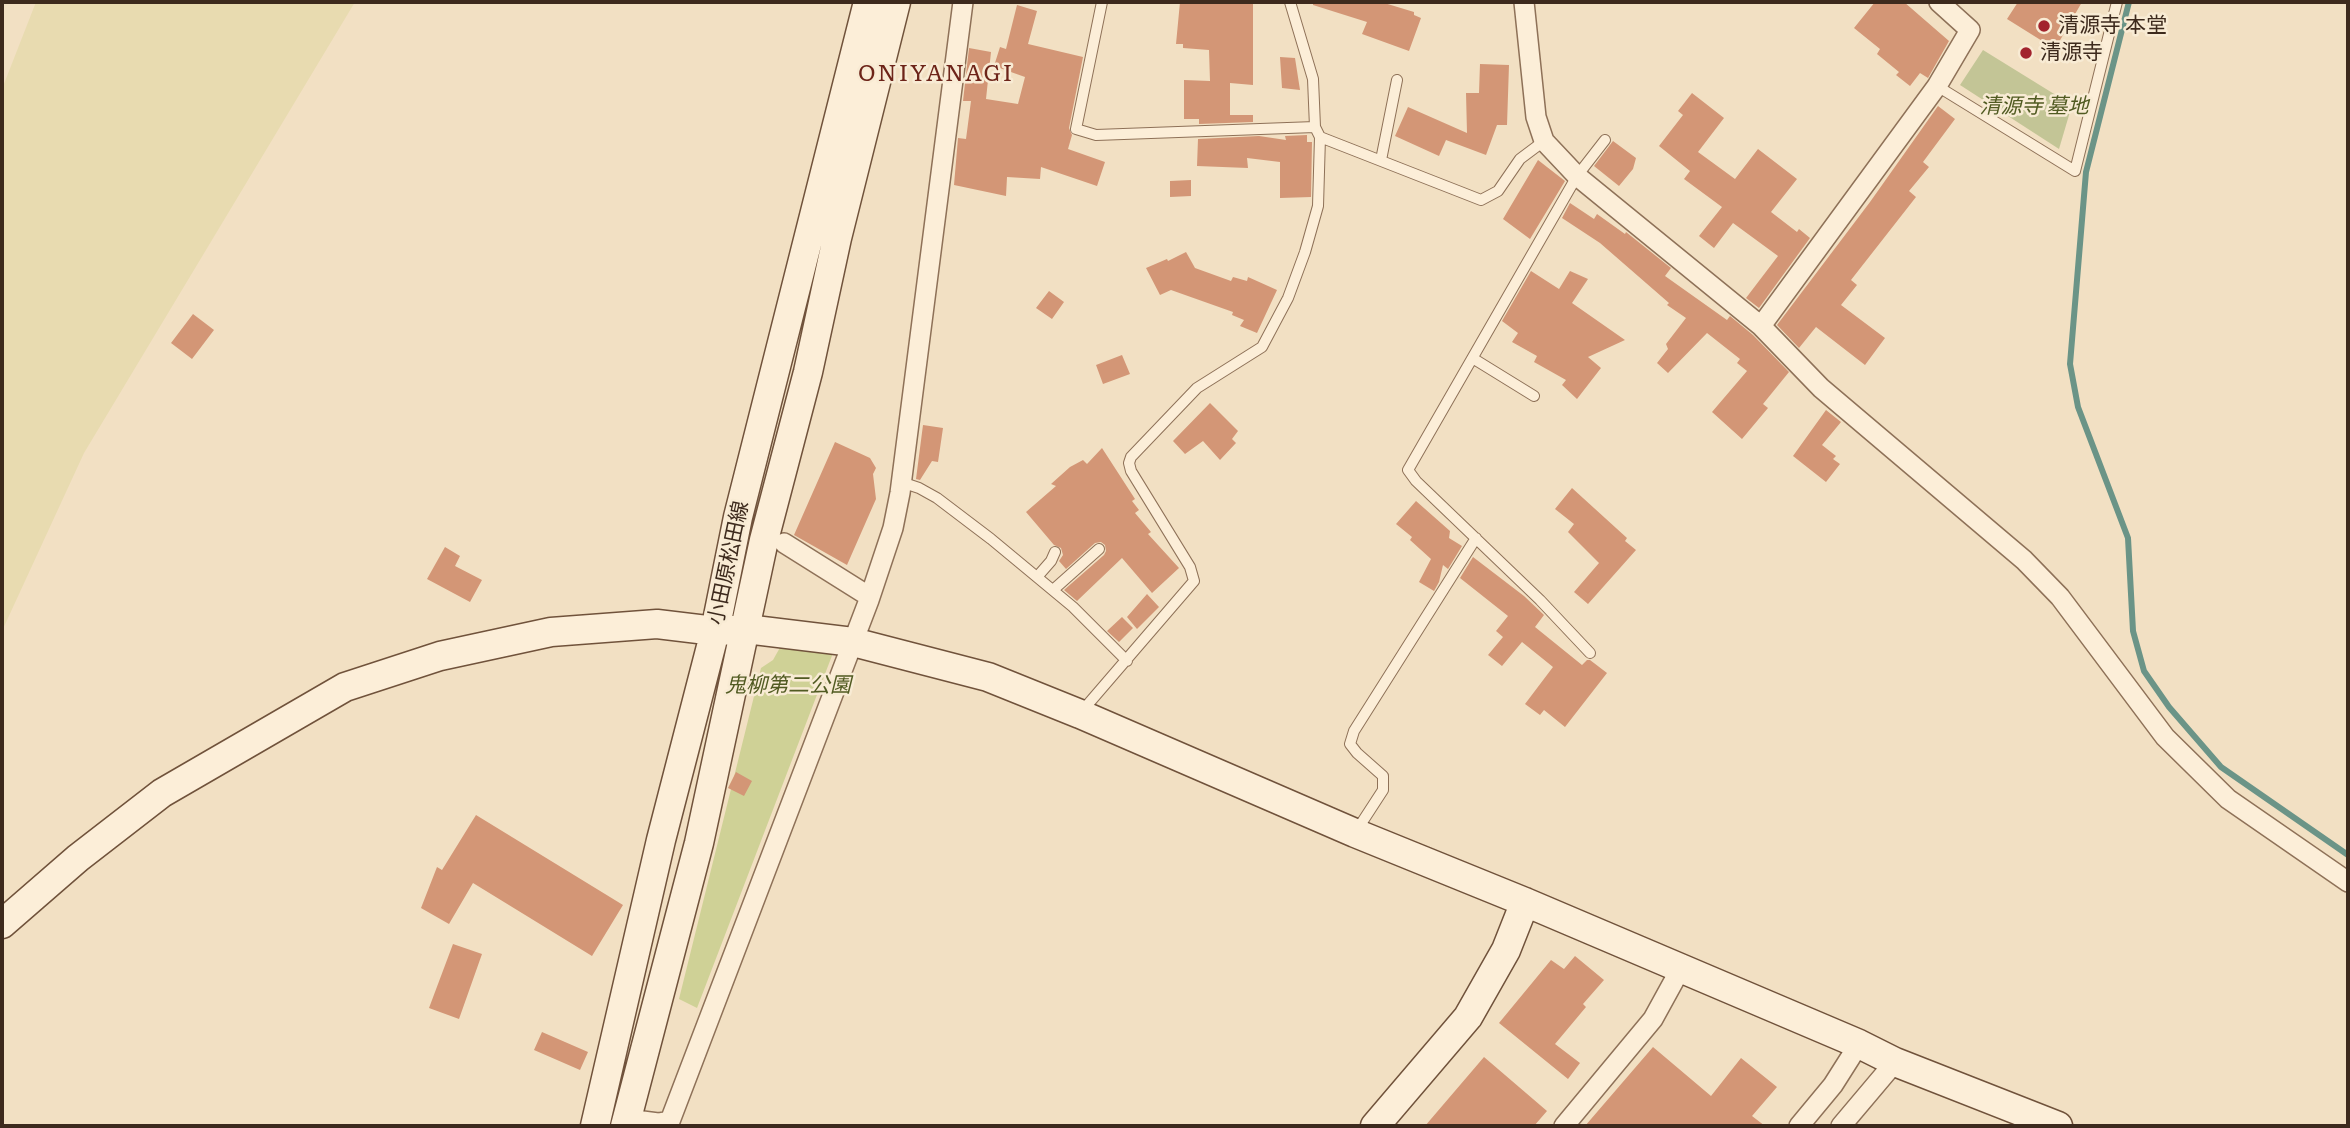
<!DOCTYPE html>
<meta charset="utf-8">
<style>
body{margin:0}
#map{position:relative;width:2350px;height:1128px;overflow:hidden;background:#f2e0c3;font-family:Literata,serif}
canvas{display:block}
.frame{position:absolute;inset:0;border:4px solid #3d2a1d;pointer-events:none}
</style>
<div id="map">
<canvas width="2350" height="1128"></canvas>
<div class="frame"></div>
</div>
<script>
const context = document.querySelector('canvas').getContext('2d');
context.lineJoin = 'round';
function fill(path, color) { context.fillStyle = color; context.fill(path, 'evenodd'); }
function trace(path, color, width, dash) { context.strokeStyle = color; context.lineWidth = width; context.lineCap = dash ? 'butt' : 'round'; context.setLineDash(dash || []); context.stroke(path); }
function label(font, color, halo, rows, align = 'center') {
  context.font = font + ' Literata,"Noto Sans JP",serif'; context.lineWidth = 5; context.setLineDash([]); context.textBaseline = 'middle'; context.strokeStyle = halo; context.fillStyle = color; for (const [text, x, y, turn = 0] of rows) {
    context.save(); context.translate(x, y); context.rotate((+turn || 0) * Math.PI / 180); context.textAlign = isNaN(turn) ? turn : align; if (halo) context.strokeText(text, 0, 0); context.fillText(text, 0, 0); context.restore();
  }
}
const farmland = new Path2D(`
 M36,2H355L84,453L2,631V89Z`);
const green = new Path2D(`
 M782,644L833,653L697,1008L679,999L761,668L773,660Z`);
const cemetery = new Path2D(`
 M1983,50L2072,105L2059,149L1960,85Z`);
const stream = new Path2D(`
 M2129,2L2086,172L2070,364L2078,407L2128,538L2133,631L2144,671L2169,707L2221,767L2348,855`);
const building = new Path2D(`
 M1180,2L1253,4V85L1230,83V115H1253V122L1199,124V119H1184V80L1210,81L1209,50L1183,48V44H1176Z
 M1313,2H1381L1414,12V15L1421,18L1409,51L1362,34L1367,22L1313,5Z
 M1875,2H1904L1949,41L1928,78L1920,73L1910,86L1896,75L1899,72L1877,54L1880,49L1854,28Z
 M2018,2H2082L2055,49L2007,19Z
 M1017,5L1037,11L1028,44L1083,57L1069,128L1072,135L1068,149L1105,162L1097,186L1041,167L1040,179L1007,177L1006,196L954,185L958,138L966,139L971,101H963L969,48L991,52L986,99L1018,104L1025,77L994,66L1000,47L1006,49Z
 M1280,57L1295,58L1300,90L1282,88Z
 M1480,64L1509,65L1507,125H1497L1486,155L1446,140L1439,156L1395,136L1408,107L1467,133L1466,93H1479Z
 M1692,93L1724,118L1698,152L1735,179L1758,149L1797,179L1771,212L1797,232L1799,229L1810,238L1759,308L1746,298L1778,256L1733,223L1714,248L1699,236L1722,207L1684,179L1690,171L1659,146L1683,115L1678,111Z
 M1938,106L1955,119L1923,162L1929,167L1909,191L1916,197L1851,280L1857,285L1841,305L1885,338L1865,365L1816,327L1799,348L1777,325L1870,202Z
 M1307,135V142H1312L1311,197L1280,198V162L1247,158L1248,168L1197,166L1198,139L1259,136L1286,140L1285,136Z
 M1613,141L1636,158L1633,169L1619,186L1594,166Z
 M1538,160L1565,181L1530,239L1503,219Z
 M1191,180V196L1170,197V181Z
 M1570,203L1594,219L1597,214L1625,234L1626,232L1671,268L1665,276L1727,320L1730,316L1753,335L1789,372L1763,404L1768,408L1742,439L1712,412L1747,371L1737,363L1740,359L1707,333L1668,373L1657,363L1668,349L1666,344L1686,318L1667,305L1669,303L1600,243L1562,218Z
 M1186,252L1195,268L1231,281L1233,277L1247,281L1248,277L1277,290L1257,333L1240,326L1244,320L1232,315L1233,312L1171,290L1160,295L1146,268L1167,259L1168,261Z
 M1531,271L1559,289L1570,271L1588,279L1572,303L1625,340L1588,357L1601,368L1577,399L1562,385L1566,380L1534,362L1537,356L1512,342L1518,333L1502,321Z
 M1049,291L1064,302L1052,319L1036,308Z
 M193,314L214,330L192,359L171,343Z
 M1122,355L1130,374L1103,384L1096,365Z
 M1210,403L1238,431L1232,439L1236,443L1220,460L1203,441L1185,454L1173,441Z
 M1826,410L1841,422L1822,445L1836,456L1833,459L1840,464L1826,482L1793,456Z
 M923,425L943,428L938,462L932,461L920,480L916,479Z
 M835,442L870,458L876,468L873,474L876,499L847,565L794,535Z
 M1102,448L1135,499L1132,501L1139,510L1135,513L1151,532L1148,534L1179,568L1152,593L1122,558L1077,601L1064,590L1104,555L1106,551L1105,545L1101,542L1095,543L1066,569L1059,561L1063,555L1061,548L1054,545L1026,512L1056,486L1051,484L1070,467L1083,460L1087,464Z
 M1572,488L1627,538L1625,541L1636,550L1588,604L1574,592L1599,563L1568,532L1574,524L1555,509Z
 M1416,501L1450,531L1449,538L1462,546L1448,569L1443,565L1439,582L1434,591L1419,582L1431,559L1410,540L1412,537L1396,524Z
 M445,547L460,556L455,566L482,580L470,602L427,579Z
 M1473,557L1524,596L1544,615L1535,627L1582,665L1587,660H1590L1607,673L1565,727L1544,710L1540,715L1525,704L1553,667L1522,642L1502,666L1488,655L1503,637L1496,631L1508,616L1460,578Z
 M1147,594L1159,607L1137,629L1127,617Z
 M1122,617L1133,628L1119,642L1107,631Z
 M736,772L752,781L744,796L728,788Z
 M476,815L623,905L592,956L473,883L449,924L421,908L437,867L442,870Z
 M453,944L482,954L459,1019L429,1008Z
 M1575,956L1604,980L1583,1004L1586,1007L1555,1044L1580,1063L1568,1079L1499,1023L1551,960L1564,969Z
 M542,1032L588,1052L580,1070L534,1050Z
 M1653,1047L1711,1096L1741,1058L1777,1087L1752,1116L1765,1126H1585Z
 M1484,1057L1547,1111L1534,1126H1425Z`);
const lane = new Path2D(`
 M1102,2L1076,129L1096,135L1315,127
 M1937,86L2075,171L2117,2
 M1320,137L1481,200L1498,191L1520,159L1544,141
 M1381,160L1397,80
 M1474,359L1534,396
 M901,482L919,488L937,498L991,539L1073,607L1127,661
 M1037,577L1051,561L1055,552
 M1053,590L1099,549
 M1590,653L1540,600L1416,481L1408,470L1577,176L1605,140
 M1083,710L1194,581L1190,567L1131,471L1129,463L1131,457L1197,388L1262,347L1288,298L1305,252L1318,206L1320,137L1315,127L1313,79L1290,2
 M1357,830L1383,790V776L1357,753L1350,744L1354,731L1476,538`);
const street = new Path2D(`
 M1524,2L1536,117L1544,141L1577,176L1761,326L1821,388L2024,560L2060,597L2165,737L2228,799L2348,882
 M1761,326L1937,86L1970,30L1939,2
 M784,543L870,597
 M627,1119L658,1123L670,1121L869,600L893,528L900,493L963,2
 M1564,1126L1653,1019L1681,968
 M1799,1126L1833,1085L1859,1044
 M1841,1126L1895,1062`);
const secondary = new Path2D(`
 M2,924L78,858L162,793L345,687L440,656L551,632L657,624L715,631L746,629L853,642L988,677L1080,714L1355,833L1525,902L1859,1044L1895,1062L2058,1126
 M595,1126L661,840L715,631L738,517L868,2
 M625,1126L699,843L764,540L808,372L837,238L896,2
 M1375,1126L1468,1017L1506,950L1525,902`);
const markers = [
 [2044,26,7,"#a2232d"],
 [2026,53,7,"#a2232d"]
];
const poiNames = [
 ["清源寺 本堂",2058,26],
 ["清源寺",2040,53]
];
const parkNames = [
 ["清源寺 墓地",2034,107],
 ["鬼柳第二公園",788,686]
];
const streetNames = [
 ["小田原松田線",729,563,-78]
];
const neighbourhoodNames = [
 ["ONIYANAGI",936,74]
];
fill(farmland, '#e8dbb0');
fill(green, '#cfd196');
fill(cemetery, '#c3c596');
trace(stream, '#6b9487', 6);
fill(building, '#d39676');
trace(lane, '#8e7158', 12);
trace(street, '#8e7158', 22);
trace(secondary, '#70523b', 31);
trace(lane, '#fceed8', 10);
trace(street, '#fceed8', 19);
trace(secondary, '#fceed8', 28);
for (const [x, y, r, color] of markers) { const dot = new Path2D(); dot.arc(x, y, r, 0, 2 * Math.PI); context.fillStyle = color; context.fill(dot); trace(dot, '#f8ebd4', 2.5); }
label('21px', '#3d2a1d', '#f8ebd4', poiNames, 'left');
label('italic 21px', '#515b22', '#f8ebd4', parkNames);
label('21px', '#3d2a1d', '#f8ebd4', streetNames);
context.letterSpacing = '2px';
label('23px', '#6d2419', '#f8ebd4', neighbourhoodNames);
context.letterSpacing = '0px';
</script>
